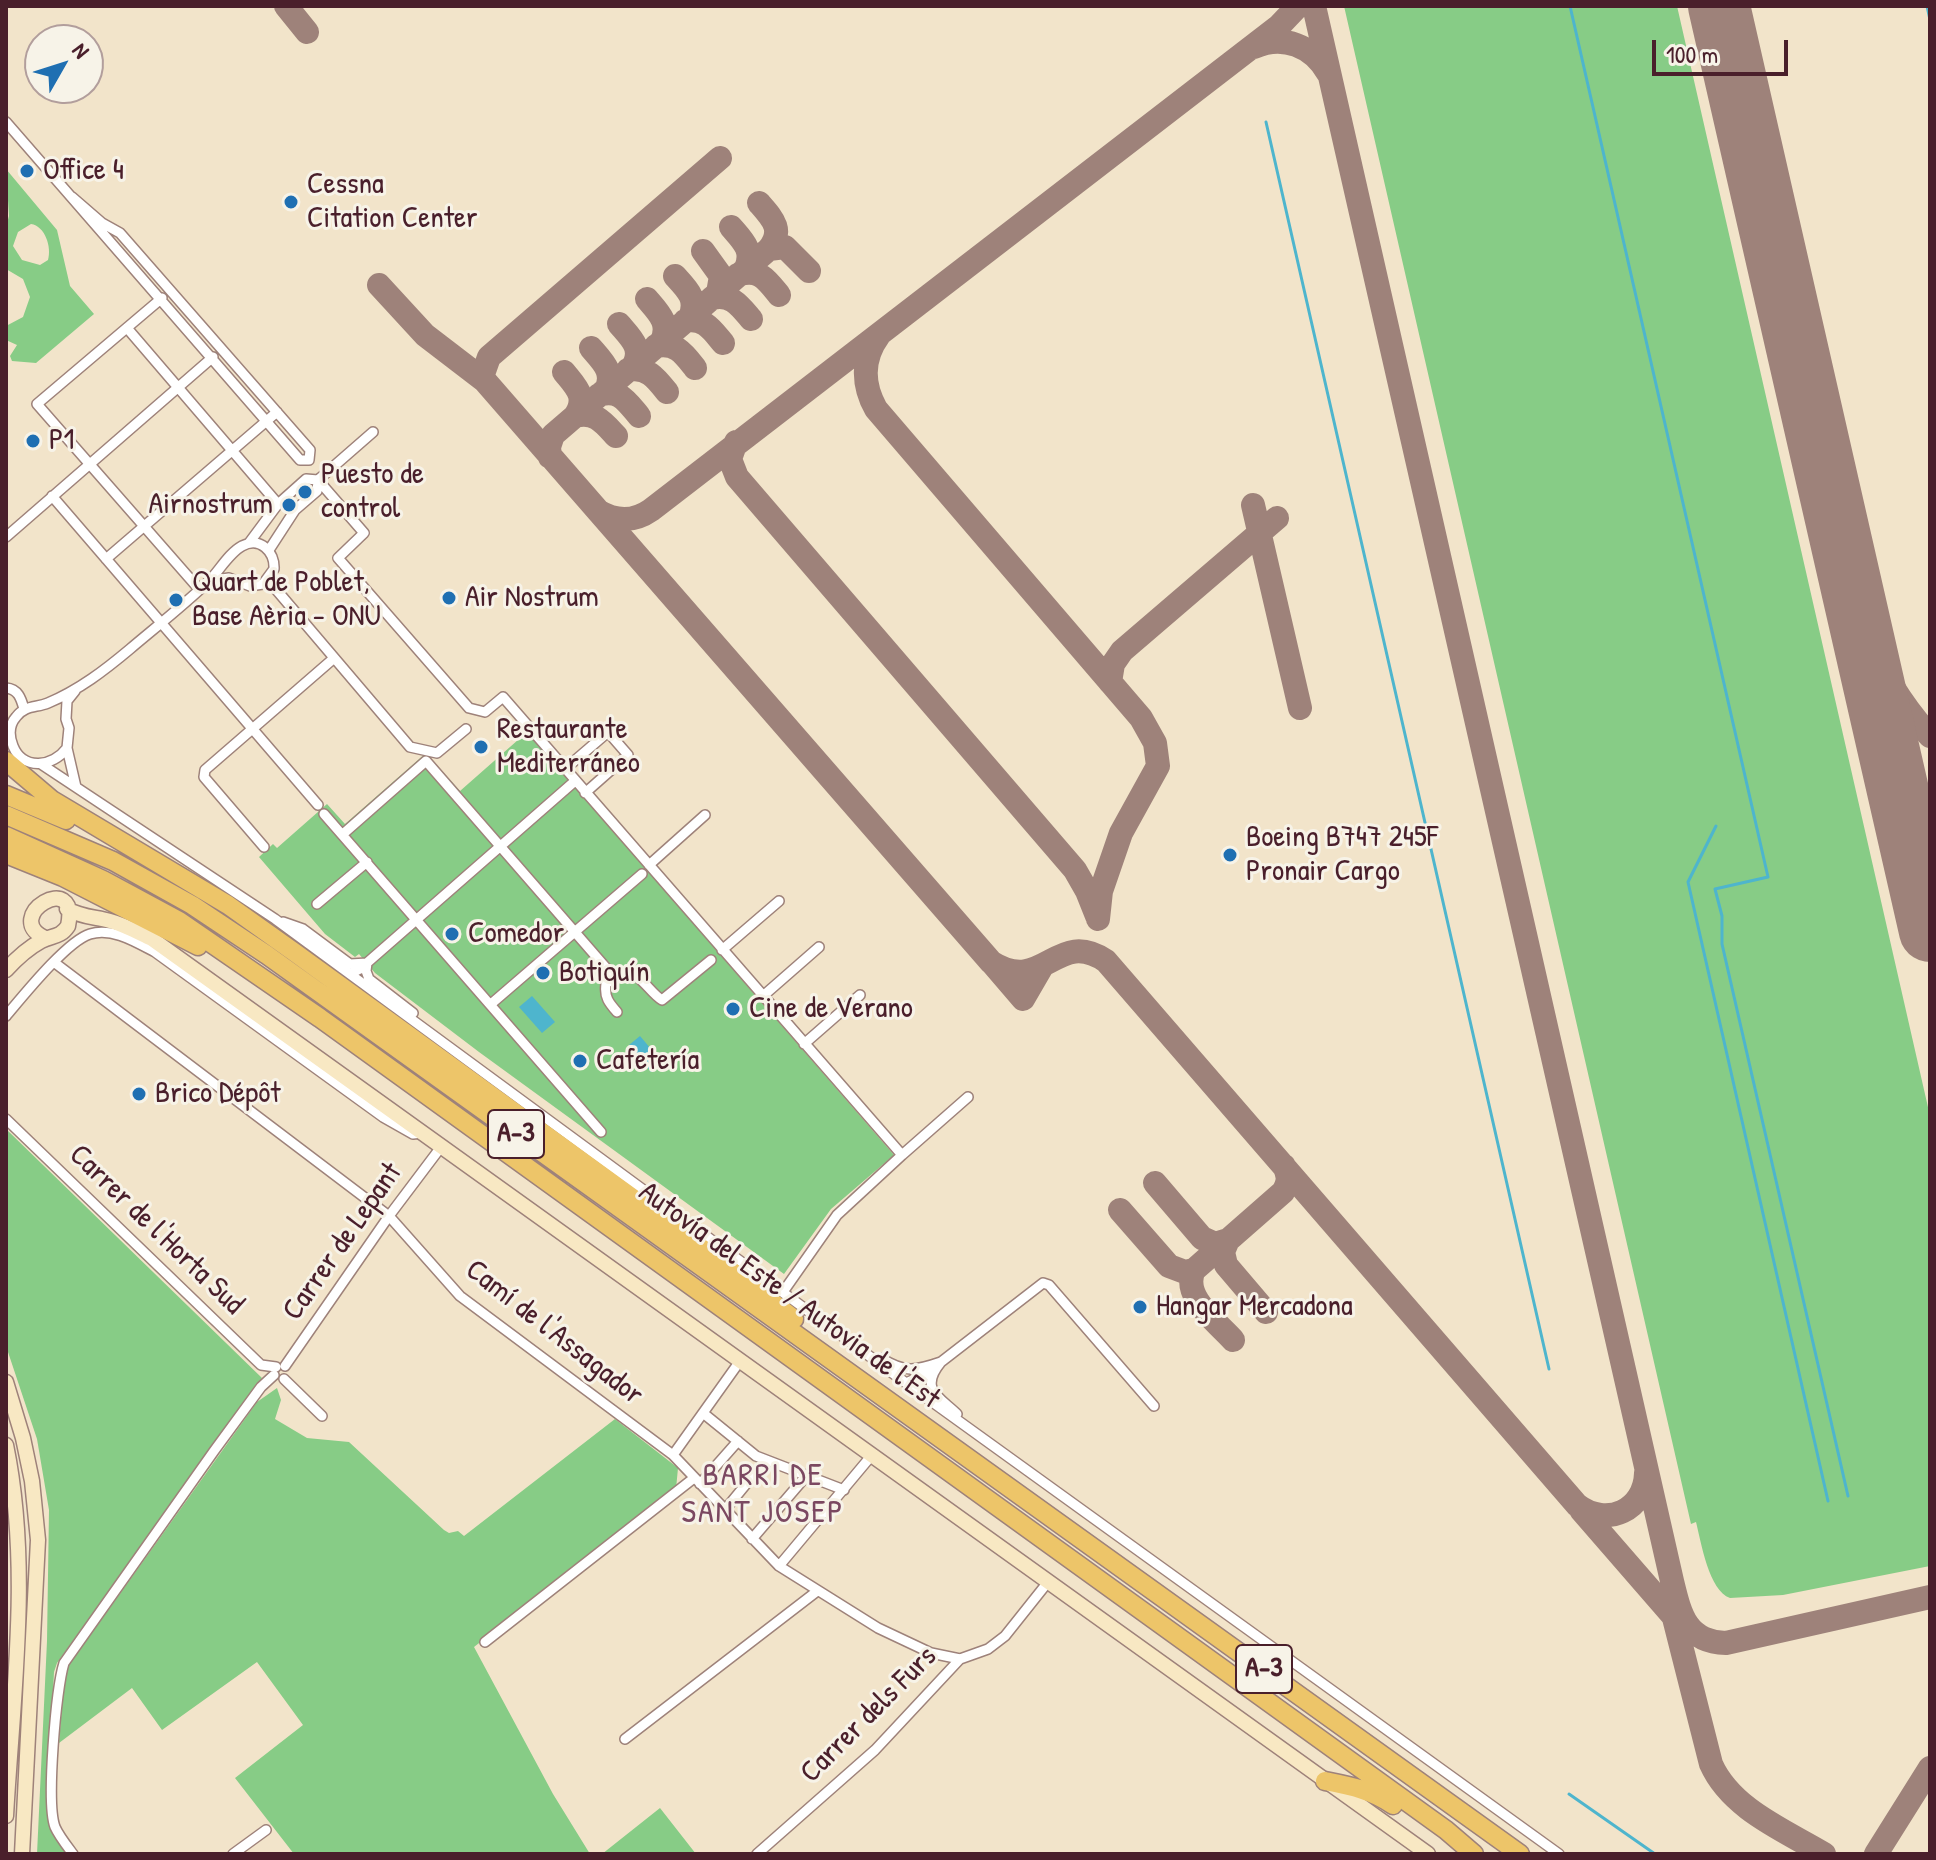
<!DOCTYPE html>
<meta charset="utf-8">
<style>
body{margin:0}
#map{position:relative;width:1936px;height:1860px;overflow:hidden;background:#f2e4ca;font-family:"Patrick Hand",sans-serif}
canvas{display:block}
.frame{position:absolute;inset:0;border:8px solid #4a1f2b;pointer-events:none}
.north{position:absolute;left:24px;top:24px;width:80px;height:80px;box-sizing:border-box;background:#f7f3e8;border:2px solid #b29e9c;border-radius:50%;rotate:51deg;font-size:22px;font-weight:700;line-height:32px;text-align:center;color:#4a1f2b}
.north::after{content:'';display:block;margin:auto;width:28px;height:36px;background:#1f6fb2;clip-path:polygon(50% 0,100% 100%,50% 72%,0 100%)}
.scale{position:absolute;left:1652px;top:40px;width:136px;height:36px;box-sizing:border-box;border:4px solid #4a1f2b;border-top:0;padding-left:10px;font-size:24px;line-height:28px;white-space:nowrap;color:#4a1f2b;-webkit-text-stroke:6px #f7f3e8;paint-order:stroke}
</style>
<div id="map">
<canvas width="1936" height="1860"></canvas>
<div class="frame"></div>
<div class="north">N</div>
<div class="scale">100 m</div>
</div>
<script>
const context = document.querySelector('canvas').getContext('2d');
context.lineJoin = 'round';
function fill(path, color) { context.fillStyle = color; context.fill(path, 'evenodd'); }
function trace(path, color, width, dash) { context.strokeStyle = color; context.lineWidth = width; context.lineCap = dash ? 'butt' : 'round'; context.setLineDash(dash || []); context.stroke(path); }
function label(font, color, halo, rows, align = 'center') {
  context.font = font + ' "Patrick Hand",sans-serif'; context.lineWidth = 6; context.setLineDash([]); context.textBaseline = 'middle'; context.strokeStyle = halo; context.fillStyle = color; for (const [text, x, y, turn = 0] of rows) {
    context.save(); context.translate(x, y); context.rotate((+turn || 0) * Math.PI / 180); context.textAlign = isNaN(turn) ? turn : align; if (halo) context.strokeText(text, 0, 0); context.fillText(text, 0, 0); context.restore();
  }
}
const green = new Path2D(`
 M1344,6H1677L1930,1116V1566L1783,1595L1730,1598C1709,1591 1701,1542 1696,1522L1691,1524Z
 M6,169L57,230L70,286L94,314L36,363L12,361L10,356L17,345L6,340V326L23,317L30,297L23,279L6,269V227L9,216ZM31,224C45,226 52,247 48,260L40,265L22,260L13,246L18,232Z
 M527,732L894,1155L831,1209L784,1274L479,1052L375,973L359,954L355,957L325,934L259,857L273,844L277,848L327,804L345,824L426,753L460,791Z
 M6,1129L262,1378L57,1663L54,1672L47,1811L52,1832L68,1854H37L47,1641L49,1510L37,1439L6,1346Z
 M277,1388L281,1400L275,1419L307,1438L349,1442L444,1530L449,1533L458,1531L464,1536L615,1419L678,1468L676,1489L474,1647L553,1794L590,1854H294L235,1778L303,1725L257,1662L162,1730L132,1688L59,1743L64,1680L69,1665L257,1402Z
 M660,1808L696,1854H602Z`);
const water = new Path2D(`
 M532,996L555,1022L542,1033L519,1007Z
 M640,1036L662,1062L651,1072L629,1045Z`);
const stream = new Path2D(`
 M1570,6L1768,877L1715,889L1722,916V944L1848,1496
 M1927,6L1930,20
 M1266,122L1549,1369
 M1716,826L1688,882L1828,1501
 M1569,1794L1655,1854`);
const taxiway = new Path2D(`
 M286,6L307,32
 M1314,6L1672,1581C1680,1614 1686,1642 1726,1643L1930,1597
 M1254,47C1283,34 1313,46 1328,73
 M731,227C742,240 754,250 746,268
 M769,249L785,247L809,271
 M703,251L721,276L718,293
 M738,275C758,267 767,280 779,295
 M675,276C687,289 698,299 690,317
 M379,285L425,335L485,381L991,962C1044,996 1056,927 1106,961L1577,1505C1607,1528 1645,1510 1646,1473
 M712,298C731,293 740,306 751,319
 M647,299C659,313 670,323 662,341
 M685,321C704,317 712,330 723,343
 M619,324C630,337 643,348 634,365
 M879,335C862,358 862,384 876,409L1141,718L1155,743L1158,766L1121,833L1101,891L1098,919
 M656,346C676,342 684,354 695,368
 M591,348C602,361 615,372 606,390
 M628,370C647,366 656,378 667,392
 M564,372C576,387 588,397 575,416
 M485,381L483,374L489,357L720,158
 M599,395C619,388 627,402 639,416
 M575,416C595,411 603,422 616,436
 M736,442L730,459L737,477L1075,870L1087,891L1097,916
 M550,457L549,447L553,435L769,249C784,230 773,219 759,203
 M1253,505L1300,708
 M598,511C616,522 634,522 651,510L1279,26L1298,6
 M1860,623C1878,665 1899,703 1930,736
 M1110,682L1113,664L1122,651L1277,518
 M993,964L1023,999L1041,968
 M1155,1183L1202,1238L1215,1244L1228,1240
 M1120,1210L1169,1266L1185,1272L1194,1270L1283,1192C1289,1182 1289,1176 1284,1166
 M1228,1240L1223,1252L1226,1265L1266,1312
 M1194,1270C1181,1296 1217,1322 1233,1340
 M1581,1510L1680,1624
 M1674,1618L1711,1764C1731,1809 1784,1830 1824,1854
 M1876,1854L1930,1768`);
const runway = new Path2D(`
 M1719,6L1930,931`);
const street = new Path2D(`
 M6,122L300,460H309L310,450L120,233L102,223L72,197
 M162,298L37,404L199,589
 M127,328L278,504
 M52,496L318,805
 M6,537L213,357
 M249,543L278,504L306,479L318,480L364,533L338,558L469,708L485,712L503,697L902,1155L968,1097
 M269,550L295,510L317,491L318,480L373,432
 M106,559L277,412
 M268,580L410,747L437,753L466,729
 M6,688C18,689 21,698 24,709
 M75,691L67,701L66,719L69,728L67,748L76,787
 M67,748C53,767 23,771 13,746C9,736 9,725 16,717C25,705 36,708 48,703C79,690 105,670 130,649C156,627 184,605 209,581C219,571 229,553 242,546C260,536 275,552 274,569L263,584L250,586L229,578L209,581
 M41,764L275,919L906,1383L1559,1854
 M565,769L608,732L628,755L585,793
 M324,814L601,1132
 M343,834L426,761L614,977
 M264,847L204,777L205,770L333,659
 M649,865L705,815
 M317,904L367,862
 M283,922L303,929L350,964L367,963
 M722,950L779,901
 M55,963L389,1216L460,1296L673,1455L779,1566L878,1628L931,1653L960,1659
 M367,963L366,971L369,979L413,1013
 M350,974L360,969L575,781
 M763,996L819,947
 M491,1004L642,874
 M617,1012C609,1003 604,997 606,984L622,972C641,972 648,991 662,1000L711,960
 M6,1016C23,996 67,941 90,934C112,927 136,942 155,952L383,1117L413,1134L422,1133
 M804,1044L860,995
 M6,1119L261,1365L276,1367
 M783,1292L837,1215L902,1155
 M881,1358C905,1373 915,1371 941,1362
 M285,1366L389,1216L441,1147
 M284,1379L322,1416
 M906,1383L934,1371
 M703,1413L756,1456L844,1490
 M957,1414C938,1396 919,1389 941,1362L1043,1283L1049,1285L1154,1406
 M673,1455L740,1361
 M700,1484L738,1441
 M724,1511L765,1461
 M752,1539L807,1475
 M779,1566L872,1455
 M485,1642L694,1478
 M625,1739L816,1592
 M73,1854C67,1846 59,1836 55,1827C46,1803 56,1689 64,1663L214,1451L261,1387L274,1375
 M233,1854L266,1830
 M757,1854L875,1750L960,1659L988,1649L1005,1636L1048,1582`);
const secondary = new Path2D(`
 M67,909C81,917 95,917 110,921C125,925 139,933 152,939C579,1242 1001,1552 1428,1854
 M6,970C16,959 28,948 41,941C52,935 60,938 68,926C80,868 0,917 45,938
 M6,1382L23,1438L32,1481L38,1540L22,1854
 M6,1445C31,1567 13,1693 6,1816`);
const highway = new Path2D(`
 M6,761L52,800L228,905L294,952L692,1241L794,1319
 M6,795L66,820
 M6,815L113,861L192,905L267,955L1520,1854
 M6,836L103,880L179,921L320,1018L1446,1830L1474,1854
 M6,854L63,877L198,946
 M1325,1781C1350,1786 1372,1790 1393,1805`);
const markers = [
 [27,171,8,"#1f6fb2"],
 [291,202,8,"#1f6fb2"],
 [33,441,8,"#1f6fb2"],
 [305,492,8,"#1f6fb2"],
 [289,505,8,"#1f6fb2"],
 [449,598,8,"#1f6fb2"],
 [176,600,8,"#1f6fb2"],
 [481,747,8,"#1f6fb2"],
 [1230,855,8,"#1f6fb2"],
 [452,934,8,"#1f6fb2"],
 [543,973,8,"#1f6fb2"],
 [733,1009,8,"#1f6fb2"],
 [580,1061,8,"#1f6fb2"],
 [139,1094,8,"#1f6fb2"],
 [1140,1307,8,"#1f6fb2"]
];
const shields = [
 [516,1134,56],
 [1264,1669,56]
];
const shieldNames = [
 ["A-3",516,1134],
 ["A-3",1264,1669]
];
const poiNames = [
 ["Office 4",43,171],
 ["Cessna",307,185],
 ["Citation Center",307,219],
 ["P1",49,441],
 ["Puesto de",321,475],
 ["control",321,509],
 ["Airnostrum",273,505,"right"],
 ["Quart de Poblet,",192,583],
 ["Base Aèria - ONU",192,617],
 ["Air Nostrum",465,598],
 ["Restaurante",497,730],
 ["Mediterráneo",497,764],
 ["Boeing B747 245F",1246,838],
 ["Pronair Cargo",1246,872],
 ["Comedor",468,934],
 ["Botiquín",559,973],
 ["Cine de Verano",749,1009],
 ["Cafetería",596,1061],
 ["Brico Dépôt",155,1094],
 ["Hangar Mercadona",1156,1307]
];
const streetNames = [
 ["Carrer de l'Horta Sud",156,1230,44],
 ["Carrer de Lepant",343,1242,-55],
 ["Autovía del Este / Autovia de l'Est",789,1296,36],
 ["Camí de l'Assagador",554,1333,38],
 ["Carrer dels Furs",869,1715,-45]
];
const neighbourhoodNames = [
 ["BARRI DE",763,1476],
 ["SANT JOSEP",763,1513]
];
fill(green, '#87cc86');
fill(water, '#4eb5cd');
trace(stream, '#4eb5cd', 3);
trace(taxiway, '#9e827a', 24);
trace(runway, '#9e827a', 62);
trace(street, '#9e827a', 12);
trace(secondary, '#9e827a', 17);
trace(highway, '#9e827a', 21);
trace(street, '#fff', 9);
trace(secondary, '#f8e8c3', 14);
trace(highway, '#edc569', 18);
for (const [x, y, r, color] of markers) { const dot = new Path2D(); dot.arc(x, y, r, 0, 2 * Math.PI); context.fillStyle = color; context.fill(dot); trace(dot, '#f7f3e8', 3); }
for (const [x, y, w] of shields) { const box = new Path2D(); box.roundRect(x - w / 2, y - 24, w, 48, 6); context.fillStyle = '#f7f3e8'; context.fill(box); trace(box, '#4a1f2b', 2); }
label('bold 28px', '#4a1f2b', null, shieldNames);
label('30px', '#4a1f2b', '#f7f3e8', poiNames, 'left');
label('30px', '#4a1f2b', '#f7f3e8', streetNames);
context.letterSpacing = '2px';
label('32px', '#7b4861', '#f7f3e8', neighbourhoodNames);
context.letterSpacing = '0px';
</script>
